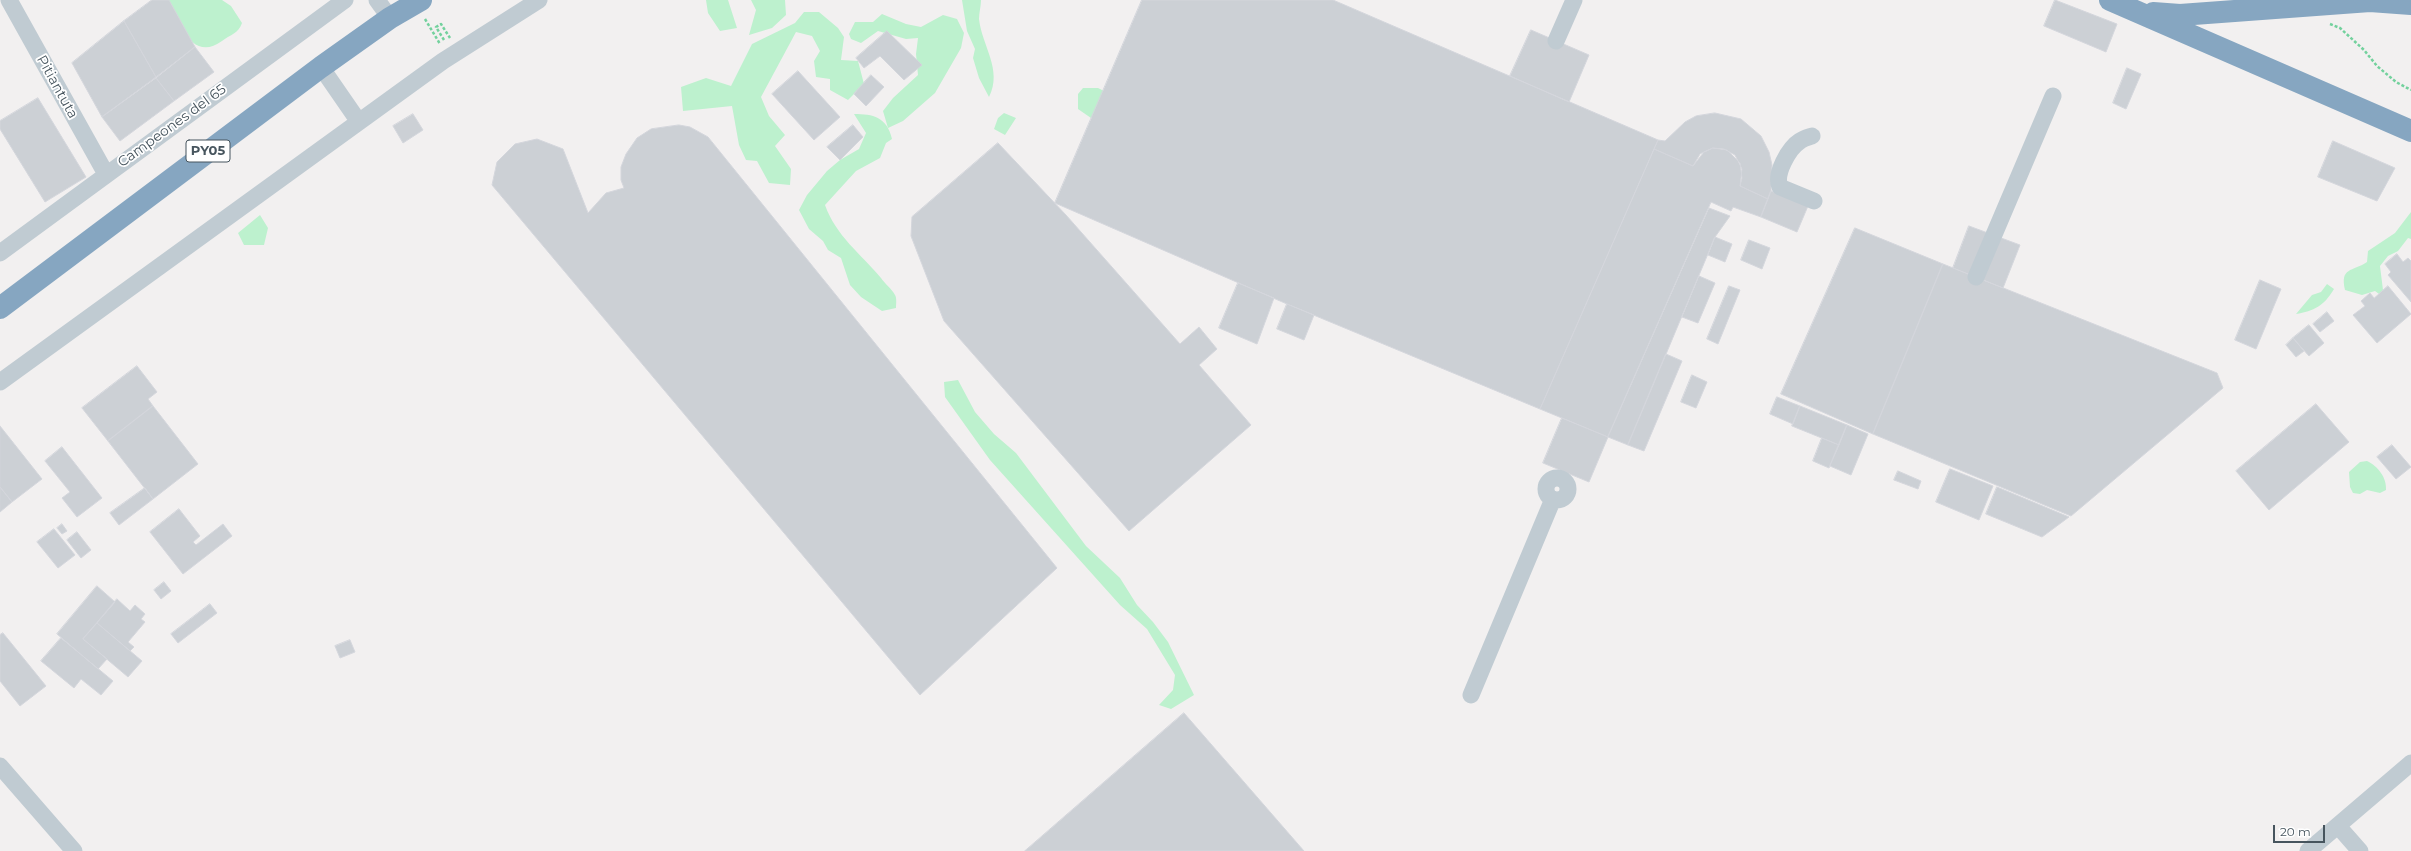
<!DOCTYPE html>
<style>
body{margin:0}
#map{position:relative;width:2411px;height:851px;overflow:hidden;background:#f2f0f0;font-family:Montserrat,sans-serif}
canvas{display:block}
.scale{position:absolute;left:2273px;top:825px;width:52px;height:18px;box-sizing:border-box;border:2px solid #47555e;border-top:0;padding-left:5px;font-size:12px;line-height:14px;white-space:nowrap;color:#47555e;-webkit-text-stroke:3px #fff;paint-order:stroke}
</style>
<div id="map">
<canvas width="2411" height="851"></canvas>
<div class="scale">20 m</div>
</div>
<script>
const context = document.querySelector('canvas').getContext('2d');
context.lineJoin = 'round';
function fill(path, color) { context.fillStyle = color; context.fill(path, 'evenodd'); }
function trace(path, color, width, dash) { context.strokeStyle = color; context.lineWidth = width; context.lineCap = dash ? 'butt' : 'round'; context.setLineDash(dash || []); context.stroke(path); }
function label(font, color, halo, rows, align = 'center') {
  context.font = font + ' Montserrat,sans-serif'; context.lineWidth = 3.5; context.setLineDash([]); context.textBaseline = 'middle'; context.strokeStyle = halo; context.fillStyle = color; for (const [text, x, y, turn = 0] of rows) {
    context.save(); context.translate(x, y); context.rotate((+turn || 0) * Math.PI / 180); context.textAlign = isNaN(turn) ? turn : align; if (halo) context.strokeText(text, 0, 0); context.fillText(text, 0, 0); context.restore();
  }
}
const green = new Path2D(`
 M166,0H222L231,6L242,23C238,34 231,34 222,41C192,63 178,22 166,0Z
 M706,0H728L737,28L720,31L708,13Z
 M751,0H785L786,15L772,28L749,35L756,10Z
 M962,0H981C981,6 979,13 979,19C982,46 1003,70 989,97L979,78L973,58L975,49L967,31Z
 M804,12H819L838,28L844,37L841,60L858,61L864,84L848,100L830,90V79L816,77L814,61L820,51L812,36L796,32L761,97L769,116L785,135L775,146L791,169L790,185L769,183L757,161L746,160L739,145L732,106L683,111L681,87L706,78L731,86L752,44L795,23Z
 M882,14L906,24L921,27L943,15L957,19L964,33L961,48L935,93L903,121L888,128L883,111L893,98L918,75L916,54L918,38L906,39L878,31L861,43L851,39L849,34L855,22H873Z
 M1083,88H1098L1106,92L1102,108L1091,118L1078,109V94Z
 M1004,113L1016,118L1005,135L994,129L998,118Z
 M854,114C873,114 887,117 892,139L886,143L880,158L856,171L825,205C836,236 861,254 881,278C885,284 892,289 895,295C897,298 896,304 896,308L882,311L861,297L850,285L841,258L828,250L823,241L809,229L799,210L807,195L827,171L840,160L859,149L866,133Z
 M2411,212V239L2408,238L2398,251L2388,256L2380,266L2383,290L2379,294L2375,291L2362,295L2345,290C2340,267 2352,272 2367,262L2368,251L2395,233Z
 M260,215L268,228L264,245H244L238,233Z
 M2327,284L2334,289C2324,306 2314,311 2296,314L2312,295L2321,292Z
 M958,380L975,412L994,434L1016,453L1086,546L1120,578L1137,605L1153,622L1168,642L1194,695L1171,709L1159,705L1173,690L1175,675L1147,629L1120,605L990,460L945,397L944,382Z
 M2367,461C2378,466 2387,478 2386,490L2380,493L2367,490L2360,494L2353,493L2350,487L2349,472L2360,462Z`);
const building = new Path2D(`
 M152,0H169L195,47L156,77L124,21Z
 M1142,0H1333L1658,140L1540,409L1287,304L1055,203Z
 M2055,0L2117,24L2106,52L2044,26Z
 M124,21L156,77L102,117L72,63Z
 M1531,30L1589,55L1569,102L1510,76Z
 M887,31L922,65L904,80L880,56L864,68L856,58Z
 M195,47L214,72L174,101L156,78Z
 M2127,68L2141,74L2126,109L2113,103Z
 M798,71L840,117L814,140L772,94Z
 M871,75L884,87L866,106L854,94Z
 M156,78L174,101L120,141L102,117Z
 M38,98L86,177L45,202L0,129V121Z
 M1715,113L1741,119L1761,136L1769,152L1772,165L1771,191L1768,199L1740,186L1742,178L1740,163L1727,150L1713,148L1704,152L1693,166L1654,149L1658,140L1665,141L1685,122L1696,116Z
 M413,114L423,130L403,143L393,126Z
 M679,125L690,127L708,137L1057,568L920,695L492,185L497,162L515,144L537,139L563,149L588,213L606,193L624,188L621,180V167L626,154L637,138L651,129Z
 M853,125L863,137L840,160L827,147Z
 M2333,141L2395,168L2377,201L2318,177Z
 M998,143L1066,215L1180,344L1199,327L1217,349L1199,365L1251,425L1129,531L944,321L911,236L912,217Z
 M1713,148L1724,149L1735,155L1742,169L1740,186L1768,199L1761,217L1733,207L1731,211L1711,202L1608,437L1540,409L1654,149L1693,166L1700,154Z
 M1771,191L1808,206L1797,232L1761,217Z
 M1709,208L1730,216L1715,237L1628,445L1608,437Z
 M1969,226L2020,245L2003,288L1953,268Z
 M1855,228L1943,264L1873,434L1781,394Z
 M1715,237L1732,244L1725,262L1708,255Z
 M1749,240L1770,248L1762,269L1741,260Z
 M2397,254L2403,262L2408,258L2411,261V302L2388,275L2391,272L2385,264Z
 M1943,264L2217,373L2223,388L2071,516L1873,434Z
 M1699,276L1715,283L1698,323L1682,317Z
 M2260,280L2281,289L2256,349L2235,340Z
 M1238,283L1274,298L1257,344L1219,328Z
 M1729,286L1740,290L1718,344L1707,339Z
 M2388,286L2411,314L2377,343L2353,315L2365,306L2361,301L2370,293L2374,298Z
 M1287,304L1314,315L1304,340L1277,329Z
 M2327,312L2334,321L2320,332L2313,324Z
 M2309,325L2324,343L2309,356L2293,338Z
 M2293,338L2304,351L2296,357L2286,345Z
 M1666,354L1682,361L1644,451L1628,445Z
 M137,366L157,392L148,399L153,406L108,441L82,408Z
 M1692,375L1707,382L1696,408L1681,402Z
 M1777,397L1800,406L1793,424L1770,414Z
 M2316,404L2349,442L2269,510L2236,471Z
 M153,406L198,464L153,499L108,441Z
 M1800,406L1847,425L1839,445L1792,426Z
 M1562,418L1608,437L1589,482L1543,463Z
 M1847,425L1868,434L1851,475L1830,466Z
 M0,426L42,479L12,502L0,487Z
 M1822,438L1839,445L1829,468L1813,461Z
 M2392,445L2411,467L2396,479L2377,457Z
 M62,447L102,498L77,517L62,498L70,492L45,461Z
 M1950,469L1993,486L1979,520L1936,502Z
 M1898,471L1921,481L1918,489L1894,480Z
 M0,487L12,502L0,512Z
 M1997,487L2069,517L2042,537L1986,514Z
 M145,488L153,499L119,525L110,513Z
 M179,509L200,536L193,542L196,545L223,524L232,536L183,574L150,532Z
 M62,524L67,531L62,534L57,528Z
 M54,529L75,555L58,568L37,542Z
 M77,532L91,550L81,558L67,540Z
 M164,582L171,591L161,599L154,590Z
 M97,586L115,602L83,639L107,659L98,669L57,634Z
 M117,599L130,611L135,605L145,614L141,619L145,622L128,642L134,647L130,651L97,623Z
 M210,604L217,613L178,643L171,634Z
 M97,623L142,661L128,677L83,639Z
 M3,633L46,686L20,706L0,681V635Z
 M61,638L113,681L101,695L81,679L74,688L41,661Z
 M350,640L355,652L340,658L335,646Z
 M1184,713L1304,851H1025Z`);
const path = new Path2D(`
 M425,19L440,44
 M2330,24L2340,28L2364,50L2377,66L2396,82L2411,90
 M444,40L436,27L441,24L450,38`);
const minor = new Path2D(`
 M9,0L106,174
 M377,0L390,18
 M1556,41L1574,0
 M321,67L359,122
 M1812,136C1809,137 1804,138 1800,141C1789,148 1774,174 1780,187L1814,201
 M0,253L345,0
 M1976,277L2053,96
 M0,382L443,61L539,0
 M1546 489a11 11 0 1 1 22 0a11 11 0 1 1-22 0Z
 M1471,695L1553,499
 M0,766L74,851
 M2338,826L2360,851
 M2308,851L2411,763`);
const highway = new Path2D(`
 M2110,0L2411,131
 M2153,13L2180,15L2370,1L2411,4
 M0,308L321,67L390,18L421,0`);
const shields = [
 [208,151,44]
];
const shieldNames = [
 ["PY05",208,151]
];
const streetNames = [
 ["Pitiantuta",57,87,61],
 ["Campeones del 65",172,126,-36]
];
fill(green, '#bdf1ce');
fill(building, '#ccd0d5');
trace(building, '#d4d6dc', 1);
trace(path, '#73d19d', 2.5, [3, 2]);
trace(minor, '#c0cbd2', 17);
trace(highway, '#86a6c1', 22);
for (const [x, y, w] of shields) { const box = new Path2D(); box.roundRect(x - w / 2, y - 11, w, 22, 3); context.fillStyle = '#fff'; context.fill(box); trace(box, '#47555e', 1); }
label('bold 13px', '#47555e', null, shieldNames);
label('14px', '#47555e', '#fff', streetNames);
</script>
